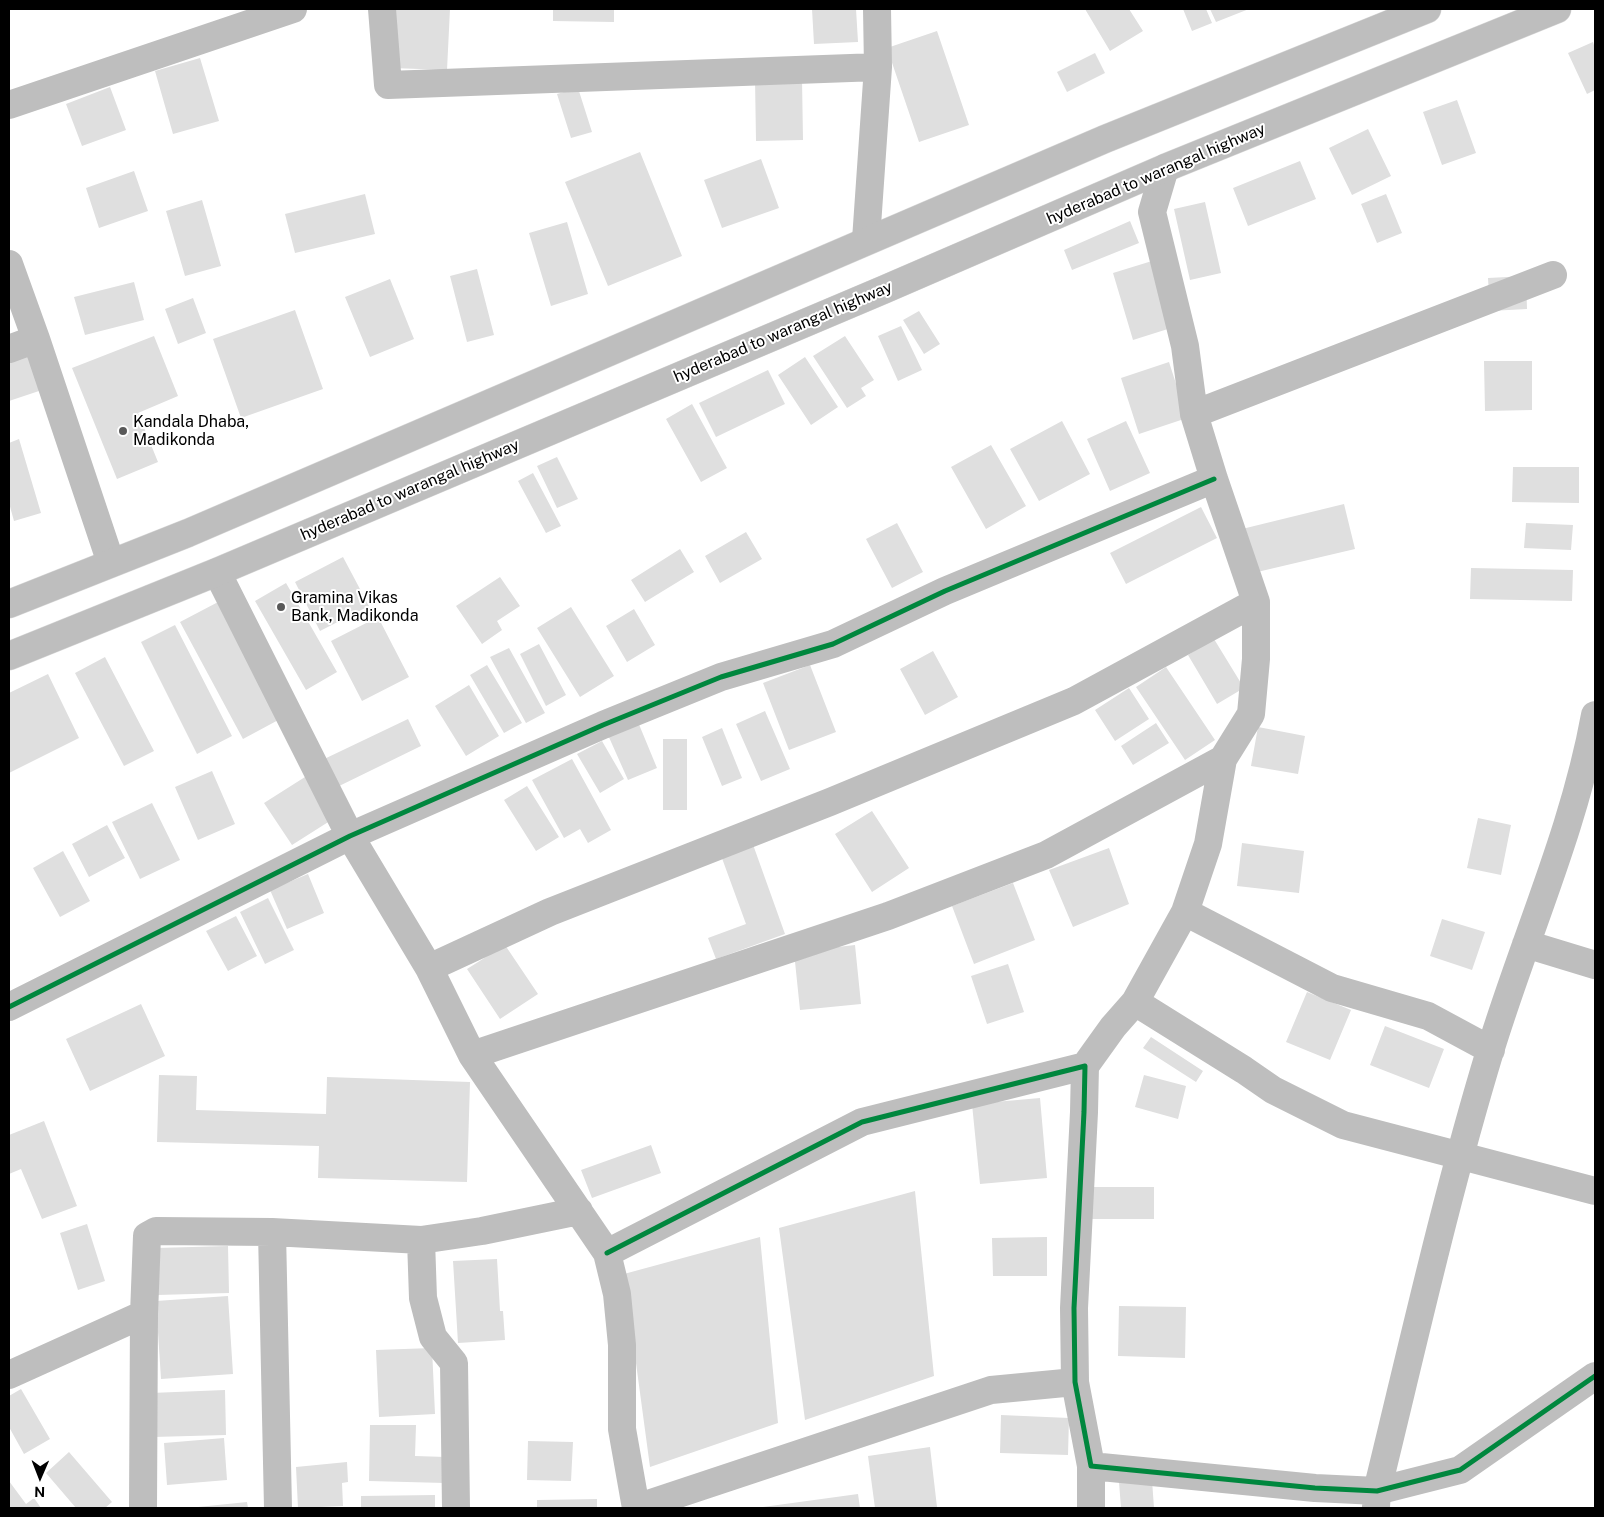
<!DOCTYPE html>
<style>
body{margin:0}
#map{position:relative;width:1604px;height:1517px;overflow:hidden;background:#fff;font-family:"Public Sans",sans-serif}
canvas{display:block}
.frame{position:absolute;inset:0;border:10px solid #000;pointer-events:none}
.north{position:absolute;left:15px;top:1452px;width:50px;height:50px;-webkit-text-stroke:4px #fff;paint-order:stroke;rotate:181deg;font-size:14px;font-weight:700;line-height:20px;text-align:center;color:#000}
.north::after{content:'';display:block;margin:auto;width:18px;height:22px;background:#000;clip-path:polygon(50% 0,100% 100%,50% 72%,0 100%)}
</style>
<div id="map">
<canvas width="1604" height="1517"></canvas>
<div class="frame"></div>
<div class="north">N</div>
</div>
<script>
const context = document.querySelector('canvas').getContext('2d');
context.lineJoin = 'round';
function fill(path, color) { context.fillStyle = color; context.fill(path, 'evenodd'); }
function trace(path, color, width, dash) { context.strokeStyle = color; context.lineWidth = width; context.lineCap = dash ? 'butt' : 'round'; context.setLineDash(dash || []); context.stroke(path); }
function label(font, color, halo, rows, align = 'center') {
  context.font = font + ' "Public Sans",sans-serif'; context.lineWidth = 4; context.setLineDash([]); context.textBaseline = 'middle'; context.strokeStyle = halo; context.fillStyle = color; for (const [text, x, y, turn = 0] of rows) {
    context.save(); context.translate(x, y); context.rotate((+turn || 0) * Math.PI / 180); context.textAlign = isNaN(turn) ? turn : align; if (halo) context.strokeText(text, 0, 0); context.fillText(text, 0, 0); context.restore();
  }
}
const building = new Path2D(`
 M394,9H450L447,70L392,68Z
 M553,9H614V22L553,21Z
 M812,9H856L858,42L814,44Z
 M1085,9H1129L1143,31L1110,51Z
 M1183,9H1206L1212,23L1192,31Z
 M1210,9H1249L1216,22Z
 M937,31L969,125L919,142L887,48Z
 M1593,42L1595,48V90L1587,94L1568,53Z
 M1095,53L1105,73L1067,92L1057,72Z
 M200,58L219,121L173,134L155,71Z
 M755,79H802L803,140L756,141Z
 M110,87L126,130L82,146L66,104Z
 M578,88L592,132L571,138L557,94Z
 M1457,100L1476,153L1442,165L1423,112Z
 M1368,129L1391,176L1352,195L1329,148Z
 M640,152L682,256L608,286L565,182Z
 M761,159L779,208L722,228L704,180Z
 M1300,161L1316,199L1248,226L1233,188Z
 M134,171L148,211L99,228L86,188Z
 M365,194L375,234L295,253L285,214Z
 M1386,194L1402,233L1377,243L1361,204Z
 M202,200L221,266L185,276L166,211Z
 M1205,202L1221,273L1190,280L1174,209Z
 M1130,221L1139,243L1072,270L1064,250Z
 M567,222L588,294L551,306L529,233Z
 M1152,261L1171,328L1133,340L1113,273Z
 M477,269L494,335L467,342L450,276Z
 M1526,276L1527,309L1490,311L1488,278Z
 M390,279L414,339L370,357L345,297Z
 M134,282L144,320L85,335L74,297Z
 M193,298L206,333L178,344L165,309Z
 M295,310L323,389L241,418L213,339Z
 M919,311L940,344L924,354L903,320Z
 M901,326L922,370L898,381L878,336Z
 M154,336L178,396L138,413L158,462L117,479L72,368Z
 M845,336L874,380L861,388L866,396L847,408L813,356Z
 M36,353L48,388L9,401V363Z
 M805,357L838,407L811,425L778,375Z
 M1484,361H1532V410L1485,411Z
 M1169,362L1187,418L1139,434L1121,378Z
 M768,370L785,404L716,437L699,403Z
 M692,404L727,468L701,482L666,419Z
 M1062,421L1090,474L1039,501L1010,449Z
 M1126,421L1150,473L1110,491L1087,439Z
 M19,439L41,513L14,521L9,503V443Z
 M991,445L1026,506L986,529L951,467Z
 M557,457L578,499L557,508L537,466Z
 M1513,467H1579V503L1512,502Z
 M533,473L561,526L546,533L518,481Z
 M1344,504L1355,549L1253,573L1242,529Z
 M1201,507L1217,538L1126,584L1110,553Z
 M897,523L923,572L892,588L866,539Z
 M1526,523L1573,525L1571,550L1524,548Z
 M746,532L762,559L720,583L705,556Z
 M680,549L694,572L645,602L631,580Z
 M343,557L369,606L320,631L295,582Z
 M1471,568L1573,570L1572,601L1470,599Z
 M500,577L520,606L497,621L502,630L482,644L456,606Z
 M286,583L337,672L306,690L255,601Z
 M220,601L282,718L243,739L180,622Z
 M571,607L614,676L580,697L537,628Z
 M634,609L655,645L627,662L606,626Z
 M378,617L409,677L362,701L331,641Z
 M175,625L232,736L197,754L141,642Z
 M1214,639L1244,688L1217,704L1188,655Z
 M539,644L566,695L546,706L520,654Z
 M509,648L545,713L526,723L490,657Z
 M933,651L958,697L925,715L900,669Z
 M105,657L154,751L124,766L75,673Z
 M487,665L522,723L504,733L470,675Z
 M810,665L836,732L789,750L763,683Z
 M1166,667L1215,740L1185,760L1136,687Z
 M48,674L79,738L9,773V693Z
 M469,685L499,736L466,756L435,706Z
 M1129,688L1149,719L1115,741L1095,710Z
 M765,711L790,769L761,781L736,724Z
 M408,719L421,746L333,789L320,761Z
 M638,722L657,768L628,780L608,735Z
 M1156,723L1169,743L1133,765L1121,746Z
 M1258,727L1305,736L1298,774L1251,766Z
 M722,728L742,778L722,786L702,737Z
 M663,739H687V810H663Z
 M602,741L624,779L600,793L577,754Z
 M572,759L611,830L588,843L580,829L564,838L532,780Z
 M212,771L235,824L198,840L175,787Z
 M305,777L333,819L292,845L264,803Z
 M527,786L559,837L536,851L504,800Z
 M152,803L180,860L140,879L112,822Z
 M872,811L909,868L872,892L835,834Z
 M1478,818L1511,825L1501,875L1467,868Z
 M107,825L125,858L89,877L72,844Z
 M751,839L785,934L716,959L708,938L746,924L719,850Z
 M1242,843L1304,851L1299,893L1237,886Z
 M1109,848L1129,904L1073,927L1049,870Z
 M63,851L90,901L60,917L33,868Z
 M308,874L324,913L287,929L270,890Z
 M1013,883L1035,940L974,964L952,906Z
 M268,898L294,950L265,964L240,912Z
 M236,916L257,956L228,971L206,931Z
 M1442,919L1485,932L1472,970L1430,956Z
 M505,945L538,994L500,1019L467,969Z
 M855,945L861,1004L800,1010L794,952Z
 M1008,964L1024,1012L987,1024L971,976Z
 M1307,992L1351,1010L1330,1060L1286,1042Z
 M141,1004L165,1056L90,1091L66,1039Z
 M1385,1026L1444,1049L1429,1088L1370,1065Z
 M1151,1037L1203,1071L1196,1082L1143,1048Z
 M159,1075L197,1076L196,1110L326,1114L327,1077L470,1082L467,1182L318,1178L319,1146L157,1142Z
 M1144,1075L1186,1086L1178,1119L1135,1107Z
 M1040,1098L1047,1178L980,1184L972,1104Z
 M44,1121L77,1206L42,1219L21,1169L9,1174V1135Z
 M651,1145L661,1173L592,1198L581,1170Z
 M1090,1187H1154V1219H1090Z
 M915,1191L934,1376L805,1420L779,1228Z
 M87,1224L105,1281L78,1290L60,1233Z
 M760,1237L778,1423L650,1467L624,1274Z
 M1047,1237V1276H993L992,1238Z
 M228,1246L229,1293L157,1295L156,1248Z
 M497,1259L500,1311H503L505,1340L458,1343L453,1261Z
 M228,1296L233,1374L161,1379L156,1301Z
 M1119,1306L1186,1307L1185,1358L1118,1356Z
 M432,1348L435,1414L379,1417L376,1350Z
 M21,1389L50,1439L24,1454L9,1427V1396Z
 M225,1390L226,1435L153,1437L151,1393Z
 M1001,1415L1069,1418L1068,1455L1000,1453Z
 M370,1425H416L415,1456L446,1457L445,1483L369,1481Z
 M224,1438L227,1480L167,1485L164,1443Z
 M528,1441L573,1442L571,1481L527,1480Z
 M930,1447L937,1507L875,1508L868,1456Z
 M69,1452L112,1502L105,1508H76L46,1473Z
 M347,1462L348,1482L342,1483L343,1506L298,1508L296,1467Z
 M1152,1480L1154,1508H1121L1119,1482Z
 M9,1481L26,1504L34,1498L41,1508H9Z
 M858,1494L860,1508H763V1507Z
 M435,1495V1508H361V1496Z
 M597,1499V1508H537V1500Z
 M247,1502L248,1508H198V1507Z`);
const minor = new Path2D(`
 M382,9L388,85L878,67
 M9,105L293,9
 M866,240L878,67L877,9
 M9,264L36,339L111,563
 M9,349L36,339
 M1194,414L1553,275
 M217,572L350,836L429,968L472,1055L607,1253L617,1294L622,1345V1429L636,1508
 M1185,912L1332,988L1428,1016L1491,1050
 M1526,944L1595,965
 M429,968L550,912L830,802L1074,701L1256,602
 M1135,1002L1244,1070L1273,1090L1343,1125L1595,1191
 M9,1007L350,836L603,725L721,677L833,644L945,591L1214,479
 M472,1055L888,916L1046,855L1223,759
 M1085,1066L1113,1027L1135,1002L1185,912L1208,844L1223,759L1251,714L1256,659V602L1214,479L1194,414L1185,346L1152,212L1165,168
 M272,1232L278,1508
 M421,1240L423,1298L433,1337L454,1363L456,1508
 M607,1253L862,1122L1085,1066L1084,1112L1074,1308L1075,1382L1091,1466L1315,1488L1377,1491L1460,1470L1595,1376
 M144,1314L147,1236L156,1231L272,1232L421,1240L482,1231L579,1211
 M9,1375L144,1314L143,1508
 M1091,1466V1508
 M1376,1507L1377,1491C1413,1344 1446,1196 1490,1051C1524,939 1574,831 1595,715
 M636,1508L991,1390L1075,1382`);
const primary = new Path2D(`
 M9,604L188,533L1105,139L1427,9
 M9,656L217,572L883,290L1165,168L1557,9`);
const cycleway = new Path2D(`
 M9,1007L350,836L603,725L721,677L833,644L945,591L1214,479
 M607,1253L862,1122L1085,1066L1084,1112L1074,1308L1075,1382L1091,1466L1315,1488L1377,1491L1460,1470L1595,1376`);
const markers = [
 [123,431,5,"#595959"],
 [281,607,5,"#595959"]
];
const streetNames = [
 ["hyderabad to warangal highway",1156,174,-23],
 ["hyderabad to warangal highway",783,332,-23],
 ["hyderabad to warangal highway",410,490,-23]
];
const poiNames = [
 ["Kandala Dhaba,",133,422],
 ["Madikonda",133,440],
 ["Gramina Vikas",291,598],
 ["Bank, Madikonda",291,616]
];
fill(building, '#dfdfdf');
trace(primary, '#dbdbdb', 29);
trace(minor, '#bebebe', 28);
trace(primary, '#bebebe', 28);
trace(cycleway, '#00873e', 5);
for (const [x, y, r, color] of markers) { const dot = new Path2D(); dot.arc(x, y, r, 0, 2 * Math.PI); context.fillStyle = color; context.fill(dot); trace(dot, '#fff', 2); }
label('16px', '#000', '#fff', streetNames);
label('16px', '#000', '#fff', poiNames, 'left');
</script>
